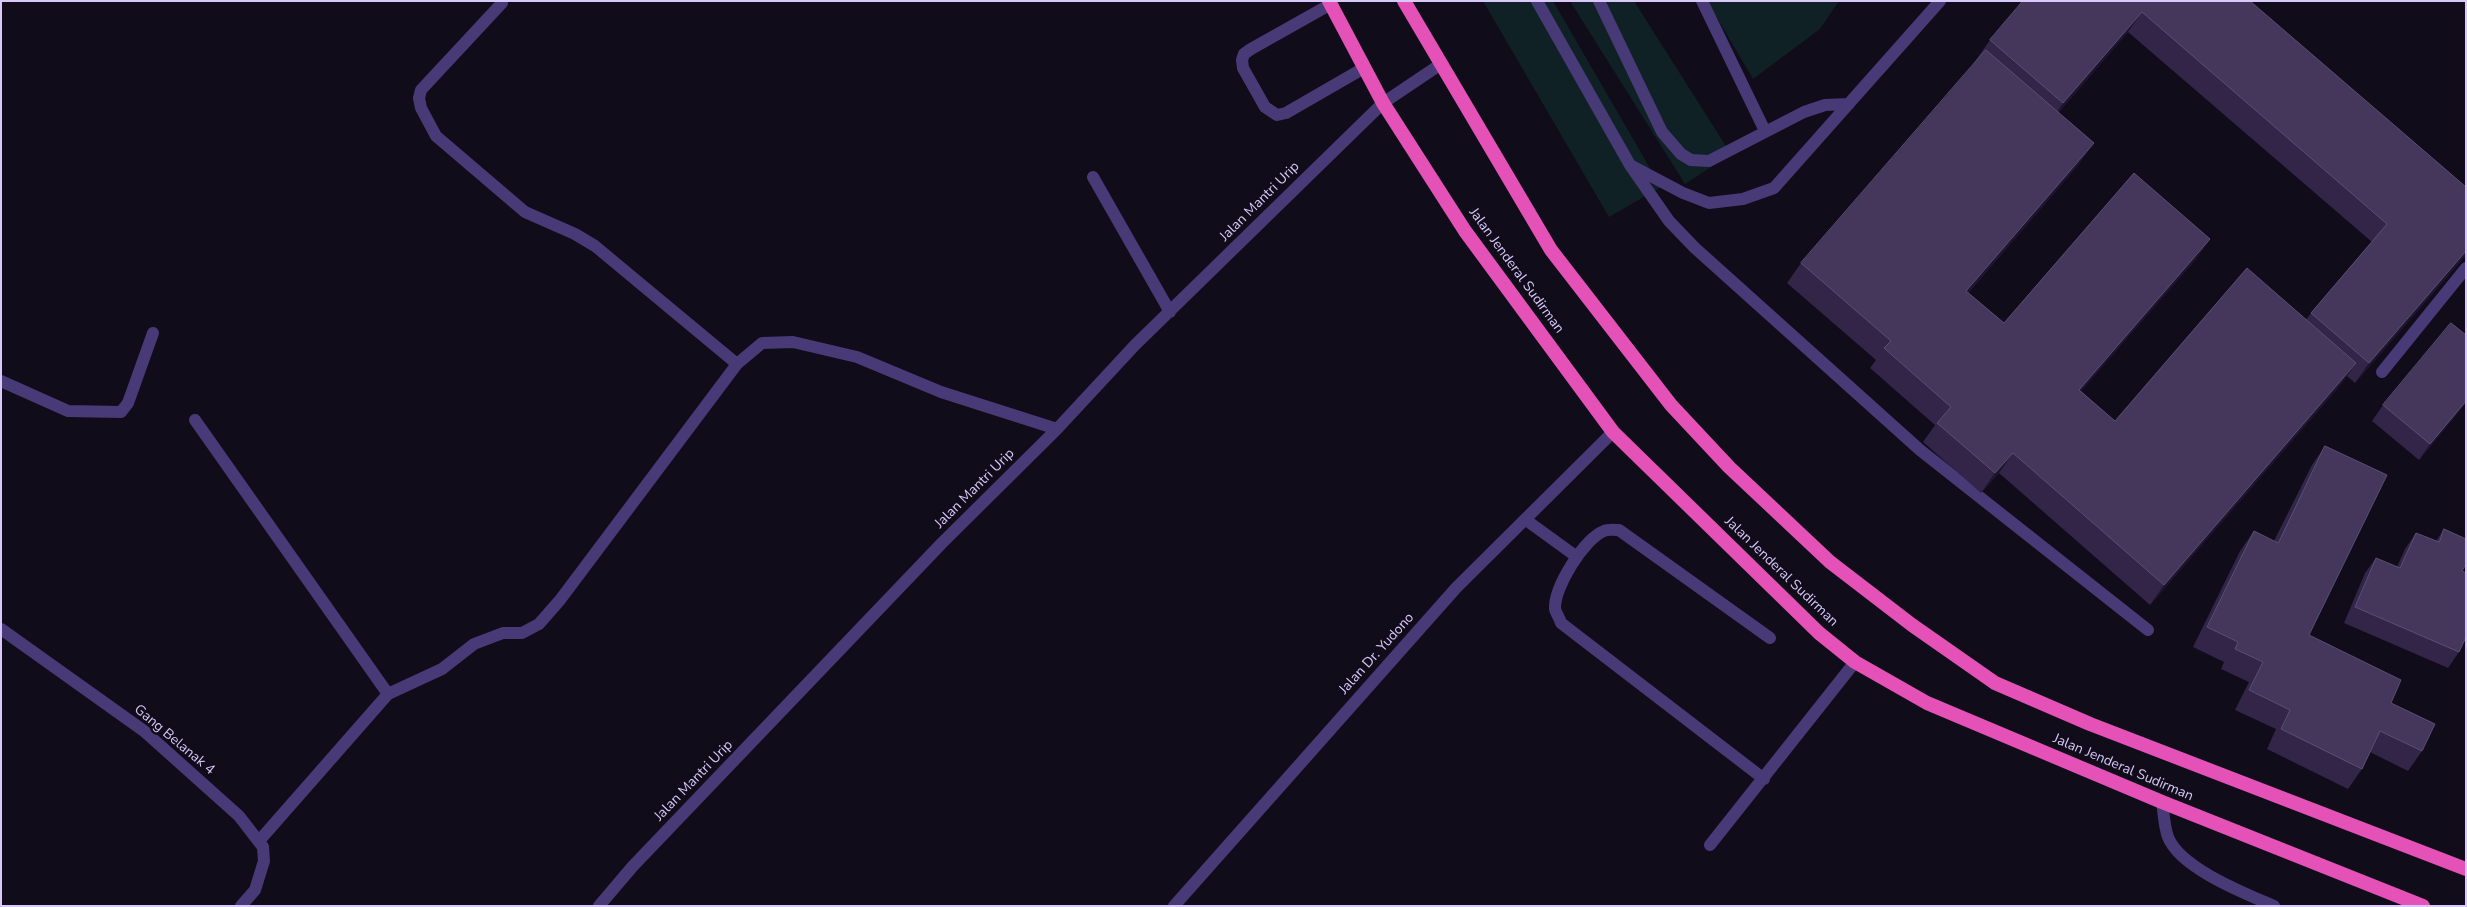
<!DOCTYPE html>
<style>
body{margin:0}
#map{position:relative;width:2467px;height:907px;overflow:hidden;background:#110c1a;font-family:"Nunito Sans",sans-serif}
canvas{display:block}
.frame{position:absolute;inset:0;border:2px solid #d8c8fb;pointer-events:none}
</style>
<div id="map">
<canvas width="2467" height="907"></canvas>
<div class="frame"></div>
</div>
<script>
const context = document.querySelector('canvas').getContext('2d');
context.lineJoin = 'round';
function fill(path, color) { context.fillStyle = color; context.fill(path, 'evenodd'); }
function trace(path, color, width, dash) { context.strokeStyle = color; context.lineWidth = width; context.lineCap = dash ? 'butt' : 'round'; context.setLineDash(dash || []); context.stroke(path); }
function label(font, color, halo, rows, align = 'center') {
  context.font = font + ' "Nunito Sans",sans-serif'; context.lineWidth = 5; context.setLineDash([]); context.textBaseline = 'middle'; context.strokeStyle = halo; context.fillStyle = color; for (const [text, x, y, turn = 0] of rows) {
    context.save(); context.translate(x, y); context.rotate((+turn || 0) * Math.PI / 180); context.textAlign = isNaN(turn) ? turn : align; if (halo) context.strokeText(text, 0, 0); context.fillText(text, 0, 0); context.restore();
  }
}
const green = new Path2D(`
 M1483,1H1553L1661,187L1609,217Z
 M1570,1H1634L1731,154L1685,184Z
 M1707,1H1839L1820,29L1753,79Z`);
const service = new Path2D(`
 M1537,1L1630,165L1683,193L1709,203L1743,199L1774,188L1940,1
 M1599,1L1662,132L1681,154L1691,160L1709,161L1804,112L1825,105L1849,104
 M1702,1L1765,131
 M1331,4L1251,49L1244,54L1242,60L1243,68L1265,107L1277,115L1286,113L1364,68
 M1630,165L1669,221L1695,248L1920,450L2148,630
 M2382,372L2466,268
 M1526,520L1577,557
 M1764,779L1561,623C1560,619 1556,613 1555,609C1554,587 1584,539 1604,531C1608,529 1615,530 1619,530L1770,638
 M2162,802C2164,814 2164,826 2168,837C2180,868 2244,893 2274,906
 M1710,845L1855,662`);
const minor = new Path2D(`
 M502,3L421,90L419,98L421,108L436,136L525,212L575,234L595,246L737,364
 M1093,177L1170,312
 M1,381L68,411L121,412L128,403L153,333
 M195,420L388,694
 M1,629L144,731L239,816L263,847L264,861L255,890L241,906
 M259,841L388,694L442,669L474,644L503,633H522L539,624L560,600L737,364L762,343L793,342L857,357L941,392L1057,429
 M599,906L633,866L942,543L1057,429L1135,345L1383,103L1441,64
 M1174,906L1456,588L1613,432`);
const trunk = new Path2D(`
 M1329,1L1383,103L1465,231L1613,432L1819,633L1855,662L1927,703L2162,802L2423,906
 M1404,1L1551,250L1671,405L1729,467L1830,562L1912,625L1995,683L2090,724L2466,869`);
const wall = new Path2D(`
 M2023,1H2250L2466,255L2355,383L2347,376L2342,383L2150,605L1999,473L1981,493L1923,442L1935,425L1870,368L1876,360L1787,283L1801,263L1977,61L1976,60L1990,40ZM2128,32L2372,242L2311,313L2306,320L2115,421L2081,391L2196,259L2210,239L2004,323L1968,293L2080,163L2059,112Z
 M2466,335V403L2419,460L2372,421L2383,405Z
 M2325,446L2309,635L2391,703L2422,751L2408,771L2370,752L2362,769L2348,789L2267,749L2276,729L2235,710L2249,682L2221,669L2224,662L2193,647L2240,551L2254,531L2274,541L2312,465Z
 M2444,529L2462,571L2459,652L2448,668L2344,623L2365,573L2376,558L2397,567L2405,549L2416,533L2436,541Z`);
const shadedWall = new Path2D(`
 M2142,12L2128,32L2050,123L2063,103Z
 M2094,143L2080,163L1952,311L1966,291Z
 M2210,239L2196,259L2065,410L2079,390Z
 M2466,251V255L2355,383L2369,363Z
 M2356,363L2342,383L2150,605L2164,585Z
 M2466,401V403L2419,460L2430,444Z
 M2013,453L1999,473L1981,493L1995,473Z`);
const building = new Path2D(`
 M2023,1H2250L2466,187V251L2369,363L2311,313L2387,224L2142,12L2063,103L1990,40Z
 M1986,50L2094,143L1966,291L2004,323L2134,173L2210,239L2079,390L2115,421L2247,268L2356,363L2164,585L2013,453L1995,473L1937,423L1951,407L1884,348L1891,341L1801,263Z
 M2451,323L2466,335V401L2430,444L2383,405Z
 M2325,446L2387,475L2309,635L2401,680L2391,703L2435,724L2422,751L2380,731L2362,769L2281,729L2290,710L2249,690L2263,662L2235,649L2238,642L2207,627L2254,531L2278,543Z
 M2444,529L2466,539V564L2462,571L2466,573V637L2459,652L2355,607L2376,558L2400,568L2416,533L2439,542Z`);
const streetNames = [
 ["Jalan Mantri Urip",1260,202,-45],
 ["Jalan Jenderal Sudirman",1516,271,54],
 ["Jalan Mantri Urip",975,489,-45],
 ["Jalan Jenderal Sudirman",1781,572,44],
 ["Jalan Dr. Yudono",1377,654,-48],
 ["Gang Belanak 4",174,740,40],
 ["Jalan Jenderal Sudirman",2123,768,23],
 ["Jalan Mantri Urip",694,781,-46]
];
fill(green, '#0f2124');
trace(service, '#473a76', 12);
trace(minor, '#473a76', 12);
trace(trunk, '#e452b8', 14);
fill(wall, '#322548');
fill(shadedWall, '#1e142d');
fill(building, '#44375b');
trace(building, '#5b4e74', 1);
label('14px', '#d8c8fb', '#110c1a', streetNames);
</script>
